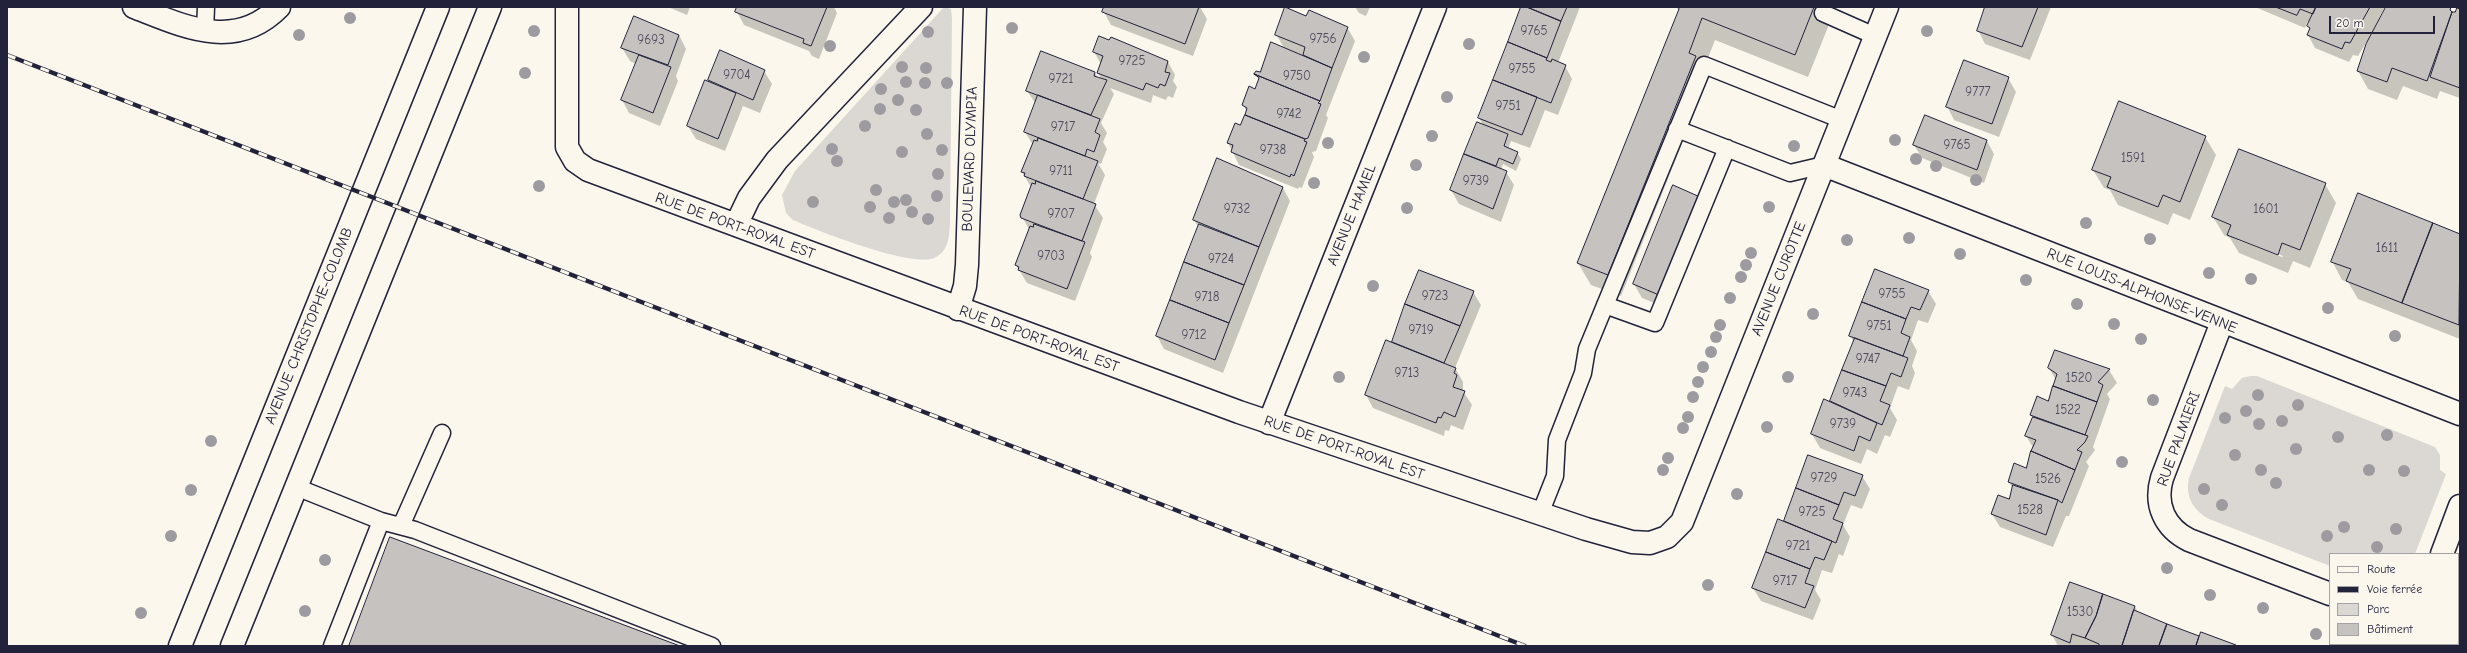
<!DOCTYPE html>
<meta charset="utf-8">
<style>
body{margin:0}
#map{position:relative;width:2467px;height:653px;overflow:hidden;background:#fbf7ec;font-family:"Comic Neue",sans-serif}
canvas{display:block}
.frame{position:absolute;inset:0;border:8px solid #22223b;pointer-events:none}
.legend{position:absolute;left:2329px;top:553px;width:130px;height:92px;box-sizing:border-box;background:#fbf7ec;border:1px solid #a4a2a5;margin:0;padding:5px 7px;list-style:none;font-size:12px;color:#22223b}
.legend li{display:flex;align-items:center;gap:8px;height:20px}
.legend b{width:20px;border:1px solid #a4a2a5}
.scale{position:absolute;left:2329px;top:16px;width:106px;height:18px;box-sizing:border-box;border:2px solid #22223b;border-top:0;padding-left:5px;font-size:12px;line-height:14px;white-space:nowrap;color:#22223b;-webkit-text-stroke:3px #fbf7ec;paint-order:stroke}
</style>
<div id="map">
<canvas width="2467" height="653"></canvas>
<div class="frame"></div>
<ul class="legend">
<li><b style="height:5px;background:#fbf7ec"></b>Route</li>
<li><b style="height:5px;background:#22223b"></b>Voie ferrée</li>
<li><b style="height:11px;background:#dbd8d3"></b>Parc</li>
<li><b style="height:11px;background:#c6c2c0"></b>Bâtiment</li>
</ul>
<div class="scale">20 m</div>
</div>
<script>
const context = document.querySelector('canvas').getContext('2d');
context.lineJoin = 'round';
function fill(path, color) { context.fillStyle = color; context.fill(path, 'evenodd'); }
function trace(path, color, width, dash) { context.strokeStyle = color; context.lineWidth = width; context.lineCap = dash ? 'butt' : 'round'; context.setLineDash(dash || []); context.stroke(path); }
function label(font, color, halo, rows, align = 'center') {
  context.font = font + ' "Comic Neue",sans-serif'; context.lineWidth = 3; context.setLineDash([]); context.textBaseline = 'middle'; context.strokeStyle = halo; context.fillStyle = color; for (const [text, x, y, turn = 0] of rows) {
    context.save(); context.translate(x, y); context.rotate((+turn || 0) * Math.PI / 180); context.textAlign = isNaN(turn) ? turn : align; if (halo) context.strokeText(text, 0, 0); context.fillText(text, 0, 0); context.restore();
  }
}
const green = new Path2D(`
 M944,7L951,9L952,18L950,222C949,235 950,249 936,257C916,270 816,230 793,220L786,213L782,195L795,171Z
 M2250,376H2257L2435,447L2440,455V470L2446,474L2415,554H2330V566L2209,519C2193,510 2185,497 2189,478L2225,386L2232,389L2242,378Z`);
const shadow = new Path2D(`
 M668,7H690L687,15Z
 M739,7H834L837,13L819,59L812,56L809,51L744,25L737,12Z
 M1105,7H1200L1207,19L1193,56L1111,25L1104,12Z
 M1355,7H1370L1366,16L1359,13Z
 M1522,7H1580L1558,63L1565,66L1572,79L1558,115L1545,110L1530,148L1511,141L1508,149L1517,152L1521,159L1516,171L1503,164L1501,170L1506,172L1514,185L1501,222L1459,204L1451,190L1465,154L1483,125L1479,118Z
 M1678,7H1836L1808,77L1715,40L1703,71L1708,79L1621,296L1591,285L1578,263L1679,11Z
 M1986,7H2051L2030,60L1985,44L1978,30Z
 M2255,7H2385L2379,18L2381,19L2388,7H2449L2454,13L2460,10V98L2440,91L2437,99L2403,86L2397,100L2368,89L2358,71L2367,41L2358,56L2353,55L2349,62L2315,48L2308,35L2310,23L2307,22L2305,28Z
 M1307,17L1347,27L1355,41L1326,115L1328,118L1316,151L1312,152L1314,157L1302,188L1299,187L1298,189L1239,165L1228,143L1241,126L1247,112L1243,105L1256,90L1259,81L1256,74H1260L1284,48L1276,34Z
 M679,35L686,49L676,76L678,81L660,126L629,113L622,100L636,64L630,61L622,48Z
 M720,52L764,71L772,84L760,113L743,106L725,151L696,139L688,126Z
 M1094,52L1168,62L1175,75L1173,81L1177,87L1173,98L1168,96L1166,100L1153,95L1151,103L1110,88L1114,94L1101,123L1107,133L1103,142L1107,149L1101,164L1098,163L1105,175L1094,204L1103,218L1090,253L1092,257L1075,301L1027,283L1016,265L1030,231L1021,215L1031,187L1022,172L1033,145L1025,132L1036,104L1027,91L1095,73L1098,78L1102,80L1098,73L1101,64Z
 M2008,78L2016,92L1999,137L1954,120L1947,106Z
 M2205,137L2216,155L2190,220L2173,213L2168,225L2118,205L2110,190L2104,188L2093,170Z
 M1987,141L1994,154L1984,183L1922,158L1914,145Z
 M1217,159L1283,188L1290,201L1223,373L1164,349L1157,336L1199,228L1194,220Z
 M2325,184L2336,203L2310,268L2293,261L2288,273L2239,253L2230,238L2224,235L2213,217ZM2238,238L2283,256L2282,257L2238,240Z
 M1673,187L1667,308L1642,298L1634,284Z
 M2358,195L2460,235V339L2358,299L2348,282L2342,280L2332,261Z
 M1420,271L1473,292L1481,305L1455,368L1463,382V391L1472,405L1463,430L1451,425L1449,431L1445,430L1444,436L1373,408L1366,395L1393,344Z
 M1928,291L1936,304L1928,323L1918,320L1911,340L1917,351L1912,366L1915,373L1909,390L1898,386L1890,408L1897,420L1890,437L1885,435L1877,454L1867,449L1861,464L1820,448L1812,434L1831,402L1854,343L1850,335Z
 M2056,351L2109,370L2117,383L2107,394L2110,399L2093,447L2095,450L2086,462L2089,466L2069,516H2066L2053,547L2000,527L1992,514L2009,501L2013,489L2009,482L2026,469L2034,449L2026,436L2033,418L2031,415L2048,402L2056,380L2049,368Z
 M1809,456L1862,476L1870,489L1862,509L1851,505L1843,525L1850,537L1843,556L1839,554L1832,573L1822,570L1815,590L1821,600L1813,620L1761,601L1753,588L1784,522Z
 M2135,607L2140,615L2200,638L2235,646H2058L2052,635Z`);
const building = new Path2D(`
 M737,7H827L811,46L803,43L804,39L735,12Z
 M1104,7H1199L1185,44L1102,12Z
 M1285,7L1306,16L1309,10L1348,27L1332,68L1303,55L1305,47L1275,35Z
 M1521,7H1527L1561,21L1547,58L1508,42Z
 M1527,7H1567L1561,21Z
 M1677,7H1814L1795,55L1702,18L1689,53L1696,56L1608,275L1577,263L1679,9Z
 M1985,7H2038L2022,47L1977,31Z
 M2276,7H2316L2313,14L2300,9L2297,15Z
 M2316,7H2370L2350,43L2345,42L2342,49L2307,35L2310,28L2307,26Z
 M2386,7H2451L2450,10L2452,12L2427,81L2392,68L2387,82L2357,71L2366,44Z
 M2457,8L2460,9V88L2430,77L2452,12H2455Z
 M634,16L679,35L668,65L621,48Z
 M1099,36L1109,40L1111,37L1168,61L1165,72L1170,73L1165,86L1160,84L1158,88L1146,83L1143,90L1097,73L1103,56L1093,52Z
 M1271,42L1332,68L1320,101L1254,74L1256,71L1260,72Z
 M1508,42L1547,58L1546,60L1551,62L1552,59L1566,65L1551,103L1493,80Z
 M720,50L765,70L753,100L708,80Z
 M1041,51L1095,72L1094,76L1107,80L1091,115L1026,91Z
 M639,55L671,67L653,113L621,100Z
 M1964,60L2009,77L1992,124L1946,107Z
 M1254,74L1320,101L1318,103L1321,104L1308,138L1305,139L1245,115L1247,108L1242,105L1249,86L1255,89L1259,78Z
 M705,80L736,93L718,139L687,126Z
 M1493,80L1537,97L1522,135L1478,118Z
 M1038,95L1100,119L1095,132L1100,135L1094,152L1087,149L1085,156L1024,132Z
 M2119,101L2206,136L2180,202L2163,195L2158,207L2107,187L2111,177L2092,170Z
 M1245,115L1305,139L1304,141L1307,142L1294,176L1291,174L1290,177L1231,152L1233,145L1227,143L1235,123L1240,125Z
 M1925,115L1987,140L1977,170L1913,145Z
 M1477,122L1508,134L1504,146L1518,152L1513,164L1499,158L1496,166L1464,154Z
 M1038,138L1098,161L1083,199L1024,176L1025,173L1021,172L1034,140L1037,141Z
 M2239,149L2326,183L2300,250L2282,243L2278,255L2227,235L2231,225L2212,217Z
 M1464,154L1507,171L1493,209L1450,190Z
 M1217,158L1283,187L1259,247L1193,220Z
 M1036,181L1096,204L1082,241L1021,218L1020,215L1032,183L1035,184Z
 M1673,185L1700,197L1659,295L1633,284Z
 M2358,193L2433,223L2402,303L2346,281L2351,269L2331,262Z
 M2433,223L2460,234L2459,325L2402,303Z
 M1034,224L1085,242L1067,289L1018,270L1019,267L1015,265L1030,226L1033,227Z
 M1199,224L1259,247L1244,285L1184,262Z
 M1184,262L1244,285L1229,323L1170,300Z
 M1875,269L1929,290L1920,310L1911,307L1906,319L1862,302Z
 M1419,270L1474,291L1460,326L1405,304Z
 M1170,300L1229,323L1215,360L1156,336Z
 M1862,302L1906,319L1901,333L1910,337L1903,356L1849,336Z
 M1405,304L1460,326L1444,363L1392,342Z
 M1855,338L1908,358L1901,377L1891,373L1886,386L1842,370Z
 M1386,340L1456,368L1454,373L1457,375L1453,387L1465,391L1455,417L1444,412L1441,418L1438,417L1436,423L1365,395Z
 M2055,350L2110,369L2098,382L2103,385L2097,402L2053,386L2057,374L2048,368Z
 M1842,370L1886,386L1880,401L1890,405L1882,425L1830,401Z
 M2053,386L2097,402L2085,435L2030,415L2037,396L2048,401Z
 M1824,399L1877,423L1870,441L1859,436L1854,451L1811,434Z
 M2033,417L2088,436L2085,442L2077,450L2082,452L2075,470L2031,451L2036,440L2025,436Z
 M2031,451L2075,470L2062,503L2058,500L2008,482L2014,463L2026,468Z
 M1808,455L1863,475L1855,496L1844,492L1839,505L1796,488Z
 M2013,485L2058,500L2046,535L1991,514L1998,495L2009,499Z
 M1796,488L1839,505L1833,519L1843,523L1836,543L1784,521Z
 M1778,519L1832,541L1824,560L1815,557L1810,569L1766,552Z
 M390,537L680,646H349Z
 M1766,552L1810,569L1805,583L1814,586L1805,608L1752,588Z
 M2070,582L2103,594L2096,616L2085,638L2072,634L2070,643L2051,635Z
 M2103,594L2135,606L2122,646H2099V644L2085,638L2096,616Z
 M2134,610L2167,624L2159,646H2122Z
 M2167,624L2199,636L2196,646H2159Z
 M2201,632L2236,645L2235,646H2196Z`);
const service = new Path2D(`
 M1823,13L1875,36
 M205,31L206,7
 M1677,129L1790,173L1824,165
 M1605,305L1655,323L1727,148
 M296,487L381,521L332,646
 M1540,514L1555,476L1557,440L1583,373L1587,349L1704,65L1842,120
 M381,521L415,530L712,646
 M401,526L442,433`);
const minor = new Path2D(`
 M134,7C183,26 235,52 279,7
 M567,7V147L575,161L588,170L1239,412L1586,529L1632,542L1650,543L1667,537L1682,522L1887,7
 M1824,165L2460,414
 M736,225L749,198L777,160L921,7
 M958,309L965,286L967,265L975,7
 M2222,322L2162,478C2154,505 2165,528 2189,540L2330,594
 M1269,423L1435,7
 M2442,554L2460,506`);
const secondary = new Path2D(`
 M180,646L438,7
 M232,646L490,7`);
const rail = new Path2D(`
 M7,55L1525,646`);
const trees = [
 [350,18],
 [1012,28],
 [534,31],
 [1927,31],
 [928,32],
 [299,35],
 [1469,44],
 [830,46],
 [1364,57],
 [902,67],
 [926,68],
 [525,73],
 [906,82],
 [925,83],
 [947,83],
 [881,89],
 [1447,97],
 [898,100],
 [880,109],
 [916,110],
 [865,126],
 [927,134],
 [1432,136],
 [1895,140],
 [1328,143],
 [1794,146],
 [832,149],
 [942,150],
 [902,152],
 [1916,159],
 [837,161],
 [1416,165],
 [1936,166],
 [938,174],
 [1976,180],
 [1314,183],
 [539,186],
 [876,190],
 [937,196],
 [906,200],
 [813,202],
 [894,202],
 [870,207],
 [1769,207],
 [1407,208],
 [912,212],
 [889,218],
 [928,219],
 [2086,223],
 [1909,238],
 [2150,239],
 [1847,240],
 [1751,253],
 [1960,254],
 [1746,265],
 [2209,273],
 [1741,277],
 [2251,279],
 [2026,280],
 [1373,286],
 [1730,298],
 [2077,304],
 [2328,308],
 [1813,314],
 [2114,324],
 [1720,325],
 [2395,336],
 [1716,337],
 [2141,339],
 [1711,352],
 [1703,367],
 [1339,377],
 [1788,377],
 [1698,382],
 [2258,395],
 [1693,397],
 [2153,400],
 [2298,405],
 [2246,411],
 [1688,417],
 [2225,418],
 [2282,421],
 [2259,424],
 [1767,427],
 [1683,428],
 [2387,435],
 [2338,437],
 [211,441],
 [2296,449],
 [2235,455],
 [1668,458],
 [2122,462],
 [1663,470],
 [2261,470],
 [2369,470],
 [2404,471],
 [2276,483],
 [2204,489],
 [191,490],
 [1737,494],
 [2222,505],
 [2344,527],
 [2396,529],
 [171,536],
 [2327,536],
 [2377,547],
 [325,560],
 [2167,568],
 [1708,585],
 [2210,595],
 [2263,608],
 [305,611],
 [141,613],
 [2316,634]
];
const numberNames = [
 ["9765",1534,31],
 ["9756",1323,39],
 ["9693",651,40],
 ["9725",1132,61],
 ["9755",1522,69],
 ["9704",737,75],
 ["9750",1297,76],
 ["9721",1061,79],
 ["9777",1978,92],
 ["9751",1508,106],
 ["9742",1289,114],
 ["9717",1063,127],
 ["9765",1957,145],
 ["9738",1273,150],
 ["1591",2133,158],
 ["9711",1061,171],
 ["9739",1476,181],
 ["9732",1237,209],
 ["1601",2266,209],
 ["9707",1061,214],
 ["1611",2387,248],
 ["9703",1051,256],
 ["9724",1221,259],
 ["9755",1892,294],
 ["9723",1435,296],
 ["9718",1207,297],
 ["9751",1879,326],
 ["9719",1421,330],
 ["9712",1194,335],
 ["9747",1868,359],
 ["9713",1407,373],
 ["1520",2079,378],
 ["9743",1855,393],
 ["1522",2068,410],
 ["9739",1843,424],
 ["9729",1824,478],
 ["1526",2048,479],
 ["1528",2030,510],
 ["9725",1812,512],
 ["9721",1798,546],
 ["9717",1785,581],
 ["1530",2080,612]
];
const streetNames = [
 ["BOULEVARD OLYMPIA",970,159,-88],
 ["AVENUE HAMEL",1352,215,-68],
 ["RUE DE PORT-ROYAL EST",735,226,20],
 ["AVENUE CUROTTE",1779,279,-68],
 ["RUE LOUIS-ALPHONSE-VENNE",2142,291,22],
 ["AVENUE CHRISTOPHE-COLOMB",309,326,-68],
 ["RUE DE PORT-ROYAL EST",1039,339,20],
 ["RUE PALMIERI",2179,439,-70],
 ["RUE DE PORT-ROYAL EST",1344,448,19]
];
fill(green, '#dbd8d3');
fill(shadow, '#0003');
fill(building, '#c6c2c0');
trace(building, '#22223b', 1);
trace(service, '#22223b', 19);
trace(minor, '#22223b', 25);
trace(secondary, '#22223b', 25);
trace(service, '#fbf7ec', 16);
trace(minor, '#fbf7ec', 22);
trace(secondary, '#fbf7ec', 22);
trace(rail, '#22223b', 4.5);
trace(rail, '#fbf7ec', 3, [9]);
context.fillStyle = '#9d9ba0';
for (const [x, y] of trees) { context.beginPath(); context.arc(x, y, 6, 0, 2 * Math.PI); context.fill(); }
label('13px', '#4b4a5c', null, numberNames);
label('15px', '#22223b', '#fbf7ec', streetNames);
</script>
